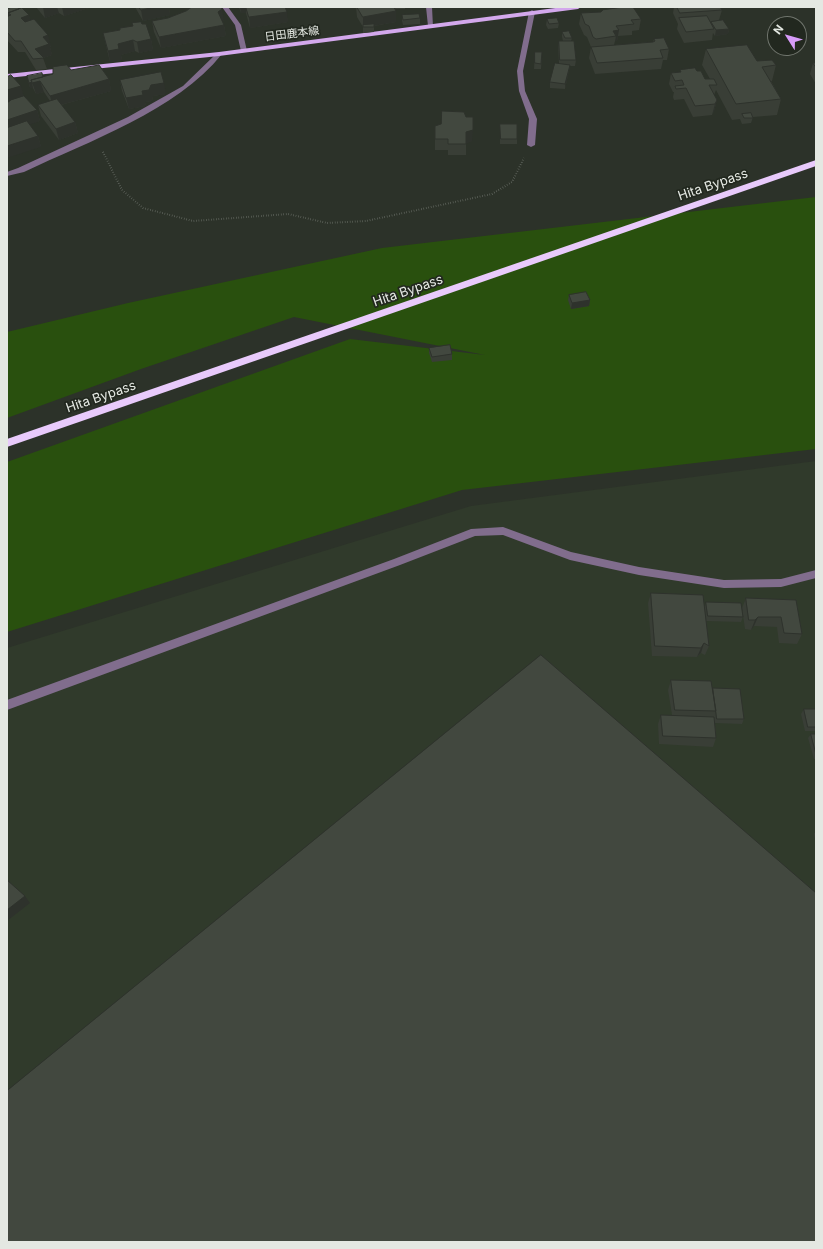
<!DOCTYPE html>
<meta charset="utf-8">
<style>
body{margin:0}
#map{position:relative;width:823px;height:1249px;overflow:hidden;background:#2c3229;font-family:Inter,sans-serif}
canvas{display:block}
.frame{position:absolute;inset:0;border:8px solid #e4e8e2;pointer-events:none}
.north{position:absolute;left:767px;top:16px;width:40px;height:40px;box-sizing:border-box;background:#22281f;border:1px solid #70756d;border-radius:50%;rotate:307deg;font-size:11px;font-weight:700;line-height:16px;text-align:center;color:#e4e8e2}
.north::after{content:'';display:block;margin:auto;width:14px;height:18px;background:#d79bf9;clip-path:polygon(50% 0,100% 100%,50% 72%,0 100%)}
</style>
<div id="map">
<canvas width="823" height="1249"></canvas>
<div class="frame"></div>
<div class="north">N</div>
</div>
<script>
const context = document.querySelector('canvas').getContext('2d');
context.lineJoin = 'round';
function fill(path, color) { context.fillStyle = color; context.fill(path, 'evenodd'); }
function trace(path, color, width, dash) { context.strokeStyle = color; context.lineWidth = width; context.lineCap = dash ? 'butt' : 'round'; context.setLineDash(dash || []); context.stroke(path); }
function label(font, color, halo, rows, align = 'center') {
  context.font = font + ' Inter,"Noto Sans JP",sans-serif'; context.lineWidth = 3.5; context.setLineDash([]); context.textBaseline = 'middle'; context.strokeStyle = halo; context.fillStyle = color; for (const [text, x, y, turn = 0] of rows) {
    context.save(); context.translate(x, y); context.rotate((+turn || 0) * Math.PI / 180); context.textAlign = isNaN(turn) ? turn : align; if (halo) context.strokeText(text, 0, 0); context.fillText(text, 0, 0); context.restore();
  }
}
const built = new Path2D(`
 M816,461V1242H7V648L471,506Z`);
const green = new Path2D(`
 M816,197V449L462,490L7,632V462L350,339L485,355L294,317L141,369L7,418V332L128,303L382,248Z`);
const path = new Path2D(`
 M103,152L122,190L143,208L193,221L288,214L327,223L366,221L492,194L512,182L524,158`);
const minor = new Path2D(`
 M222,7H228L241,25L247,51L246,52L241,51L235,25Z
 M426,7H432L433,27L428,26Z
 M532,10L535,12L523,71L525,91L537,119L535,145L531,147L527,145L529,119L519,91L517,71L529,12Z
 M217,53L222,54C176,111 89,141 24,172L7,176V172L18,168L128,117L183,86Z
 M503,527L571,552L639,567L724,580L781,579L816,570V578L781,587L724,588L639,575L570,560L503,535L475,536L400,565L7,710V700L394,559L471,529Z`);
const major = new Path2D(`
 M563,7H581L578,9L219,56L7,78V74L219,52Z`);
const highway = new Path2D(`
 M816,160V166L7,447V439Z`);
const wall = new Path2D(`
 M36,7H92L64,16L59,13L45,18Z
 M135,7H169L170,15L143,21Z
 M239,7H285L288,22L250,28L246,13H241Z
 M356,7H405V9H395L396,11V22L374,26V32L363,33V27L357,17Z
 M674,7H720L722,10L719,20L729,29L728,34L715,36L713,33L712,40L684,43L677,29L678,24L673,13Z
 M7,9H19L29,15L30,21L51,46L50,47L52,55L43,58L47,69L36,70L25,52H18L7,40Z
 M186,11L224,20L222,21L224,25L226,36L161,48L154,32L152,21L168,18Z
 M581,13L641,19L639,30L632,31V35L618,36L617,41H615L614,45L653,42L654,39L669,49L667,60H663L661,69L595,74L589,58L591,47L587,37L584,35L579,24Z
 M402,15L420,18V24L403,25L402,21Z
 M547,19L559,23L558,28L548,29L546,25Z
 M142,24L151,39L153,50L139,53L135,51L121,55L122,60L110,62L103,33L120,30Z
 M562,32L572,38L571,41L576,60L575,66H570L565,89L550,88V82L559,63L558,46L559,41H563L562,37Z
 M706,49L776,65L772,81H771L781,99L777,115L753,117L751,123L742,124L740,119L732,120L716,90L714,95L717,100L714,111L712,115L693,117L684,99L674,100L673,97L674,92H673L669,84L671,73L680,72V70L697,71L705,79H710L702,65Z
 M535,52H542L541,69H534Z
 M813,63H816V84L810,74Z
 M71,70L109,79L111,91L61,105L75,122L78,133L59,140L41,116L38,105L50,101L44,92L36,94L33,88H30L27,76L43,77Z
 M120,80L166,94L153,96L152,101L145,102L146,106L129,109L122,91Z
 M23,96L37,110L40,121L29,124L38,136L41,147L7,128V103Z
 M500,124L517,139V144H500Z
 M435,126L472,141L466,143V155H448V150H435Z
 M569,295L590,300L589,306L571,309L568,300Z
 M429,348L452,354V360L432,362L429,353Z
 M651,593L705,606L706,602L743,617L741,622L706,621L709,646L705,655L701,653L697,657L652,656L648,603Z
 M746,598L796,600L802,634L797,644L779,643L777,627L754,626L751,630L745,629L742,608Z
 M671,680L713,689L744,719L742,724L715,723L716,738L713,747L659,744L658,724L661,715H672L668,690Z
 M804,709H816V731H805L801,714Z
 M811,734H816V759H814L808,738Z
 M816,831V844L814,834Z`);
const shadedWall = new Path2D(`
 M43,7H57L59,13L45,18Z
 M62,7H92L64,16Z
 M155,7H169L170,15L143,21L141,10Z
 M246,7V13H241L240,8Z
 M222,9L224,20L220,23L218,12Z
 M396,11V22L367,27H363V17Z
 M287,12L288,22L250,28L249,17Z
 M29,15L32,26L13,21Z
 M224,25L226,36L161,48L159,37Z
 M729,29L728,34L715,36L716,30Z
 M619,30L617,41H615L616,36L613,31Z
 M48,35L51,46L50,47L52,55L43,58L35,49L43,37Z
 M151,39L153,50L139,53L137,42Z
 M133,40L135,51L121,55L122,60L110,62L108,51L118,44Z
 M570,65L569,70L565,89V84Z
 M109,79L111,91L53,107L50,96Z
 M40,81L44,92L36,94L32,82Z
 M32,82L33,88H30L29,83Z
 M164,83L166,94L153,96L152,101L145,102L146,106L129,109L126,98L142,91L151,85Z
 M21,86L24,97L7,102V90Z
 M717,100L714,111L712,115L715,104Z
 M37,110L40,121L10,132L7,120Z
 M75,122L78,133L59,140L56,129Z
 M473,130L472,141L466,144V132Z
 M38,136L41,147L7,158V146Z
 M590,300L589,306L571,309L572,303Z
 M758,617L754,626L751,630L755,620Z
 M704,643L701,653L697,657L701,648Z
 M25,896L30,903L7,921V910Z`);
const building = new Path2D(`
 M13,7H17L19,9L8,13L9,16H7V9Z
 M139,7H155L141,10Z
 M192,7H221L222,9L218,12L224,25L159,37L152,21L168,18L186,11Z
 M246,7H285L287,12L249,17Z
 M357,7H394L396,11L363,17Z
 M624,7H633L641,19L631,20L634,24L616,26L619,30L613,31L616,36L596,39L593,37L589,26L585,24L581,13L601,12L603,10Z
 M677,7H720L722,10L680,13Z
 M22,8L29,15L21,18L25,22L34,19L48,35L43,37L49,44L35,49L44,58L33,59L21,41H15L7,32V16L11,15L8,13Z
 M419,14L420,18L403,20L402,15Z
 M707,16L714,29L686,32L679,18Z
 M557,18L559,23L549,24L547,19Z
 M723,20L729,29L716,30L711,22Z
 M141,22L142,24H146L151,39L137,42L133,40L118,44L119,49L108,51L103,33L120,30V28L133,26L132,23Z
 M374,24V27H363V25Z
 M569,31L572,38H565L562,32Z
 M664,38L669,49L660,50L663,58L597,63L591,47L653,42L655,41L654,39Z
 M559,41H574L576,60H560Z
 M747,45L757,61L772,60L776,65L762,67L781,99L736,104L706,49Z
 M535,52H542L541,64L535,63Z
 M555,63L570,65L565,84L550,82Z
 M813,63H816V67Z
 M67,65L71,70L99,65L109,79L50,96L40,81L32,83L31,80L53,74V67Z
 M695,68L697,71H701L705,79H714L717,85H709L717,100L715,104L695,106L686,88L676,89L675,86L684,85L682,80L675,81L671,73L681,72L680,70Z
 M161,72L164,83L151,85L149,90L142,91L143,95L126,98L120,80Z
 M42,73L43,77L31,80L32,82L29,83L27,76Z
 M11,75L21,86L7,90V76H8Z
 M24,96L37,110L7,120V103L11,100Z
 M57,99L75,122L56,129L38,105Z
 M442,111L464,112L466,117H473V130L466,132V144H448V139H435V126L441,124Z
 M751,113L753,118H744L742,114Z
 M27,121L38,136L7,146V128Z
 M500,124H517V139H501Z
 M586,292L590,300L572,303L569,295Z
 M450,345L452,354L432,357L429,348Z
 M651,593L703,595L709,646L704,643L701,648L655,646Z
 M746,598L796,600L802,634L784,633L781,617H758L755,620H749Z
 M706,602L741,603L743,617L708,616Z
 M541,655L816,893V1242H7V1091Z
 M671,680L711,681L716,711L675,710Z
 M713,688L740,689L744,719H717Z
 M804,709H816V727H808Z
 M661,715L714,717L716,738L663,736Z
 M811,734H816V754Z
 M7,880L25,896L7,910Z`);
const farStreetnames = [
 ["日田鹿本線",292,34,-7]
];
const streetNames = [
 ["Hita Bypass",713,185,-19],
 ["Hita Bypass",408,291,-19],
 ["Hita Bypass",101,397,-19]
];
fill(built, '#303a2b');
fill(green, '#29500e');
trace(path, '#737871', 2, [0.5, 2]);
fill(minor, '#816d8d');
fill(major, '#d3a8ec');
fill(highway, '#e8cafb');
fill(wall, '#393e36');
fill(shadedWall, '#2e322c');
fill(building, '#42483f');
trace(building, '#2e322c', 1);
label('11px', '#e4e8e2', '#22281f', farStreetnames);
label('13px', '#e4e8e2', '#22281f', streetNames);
</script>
